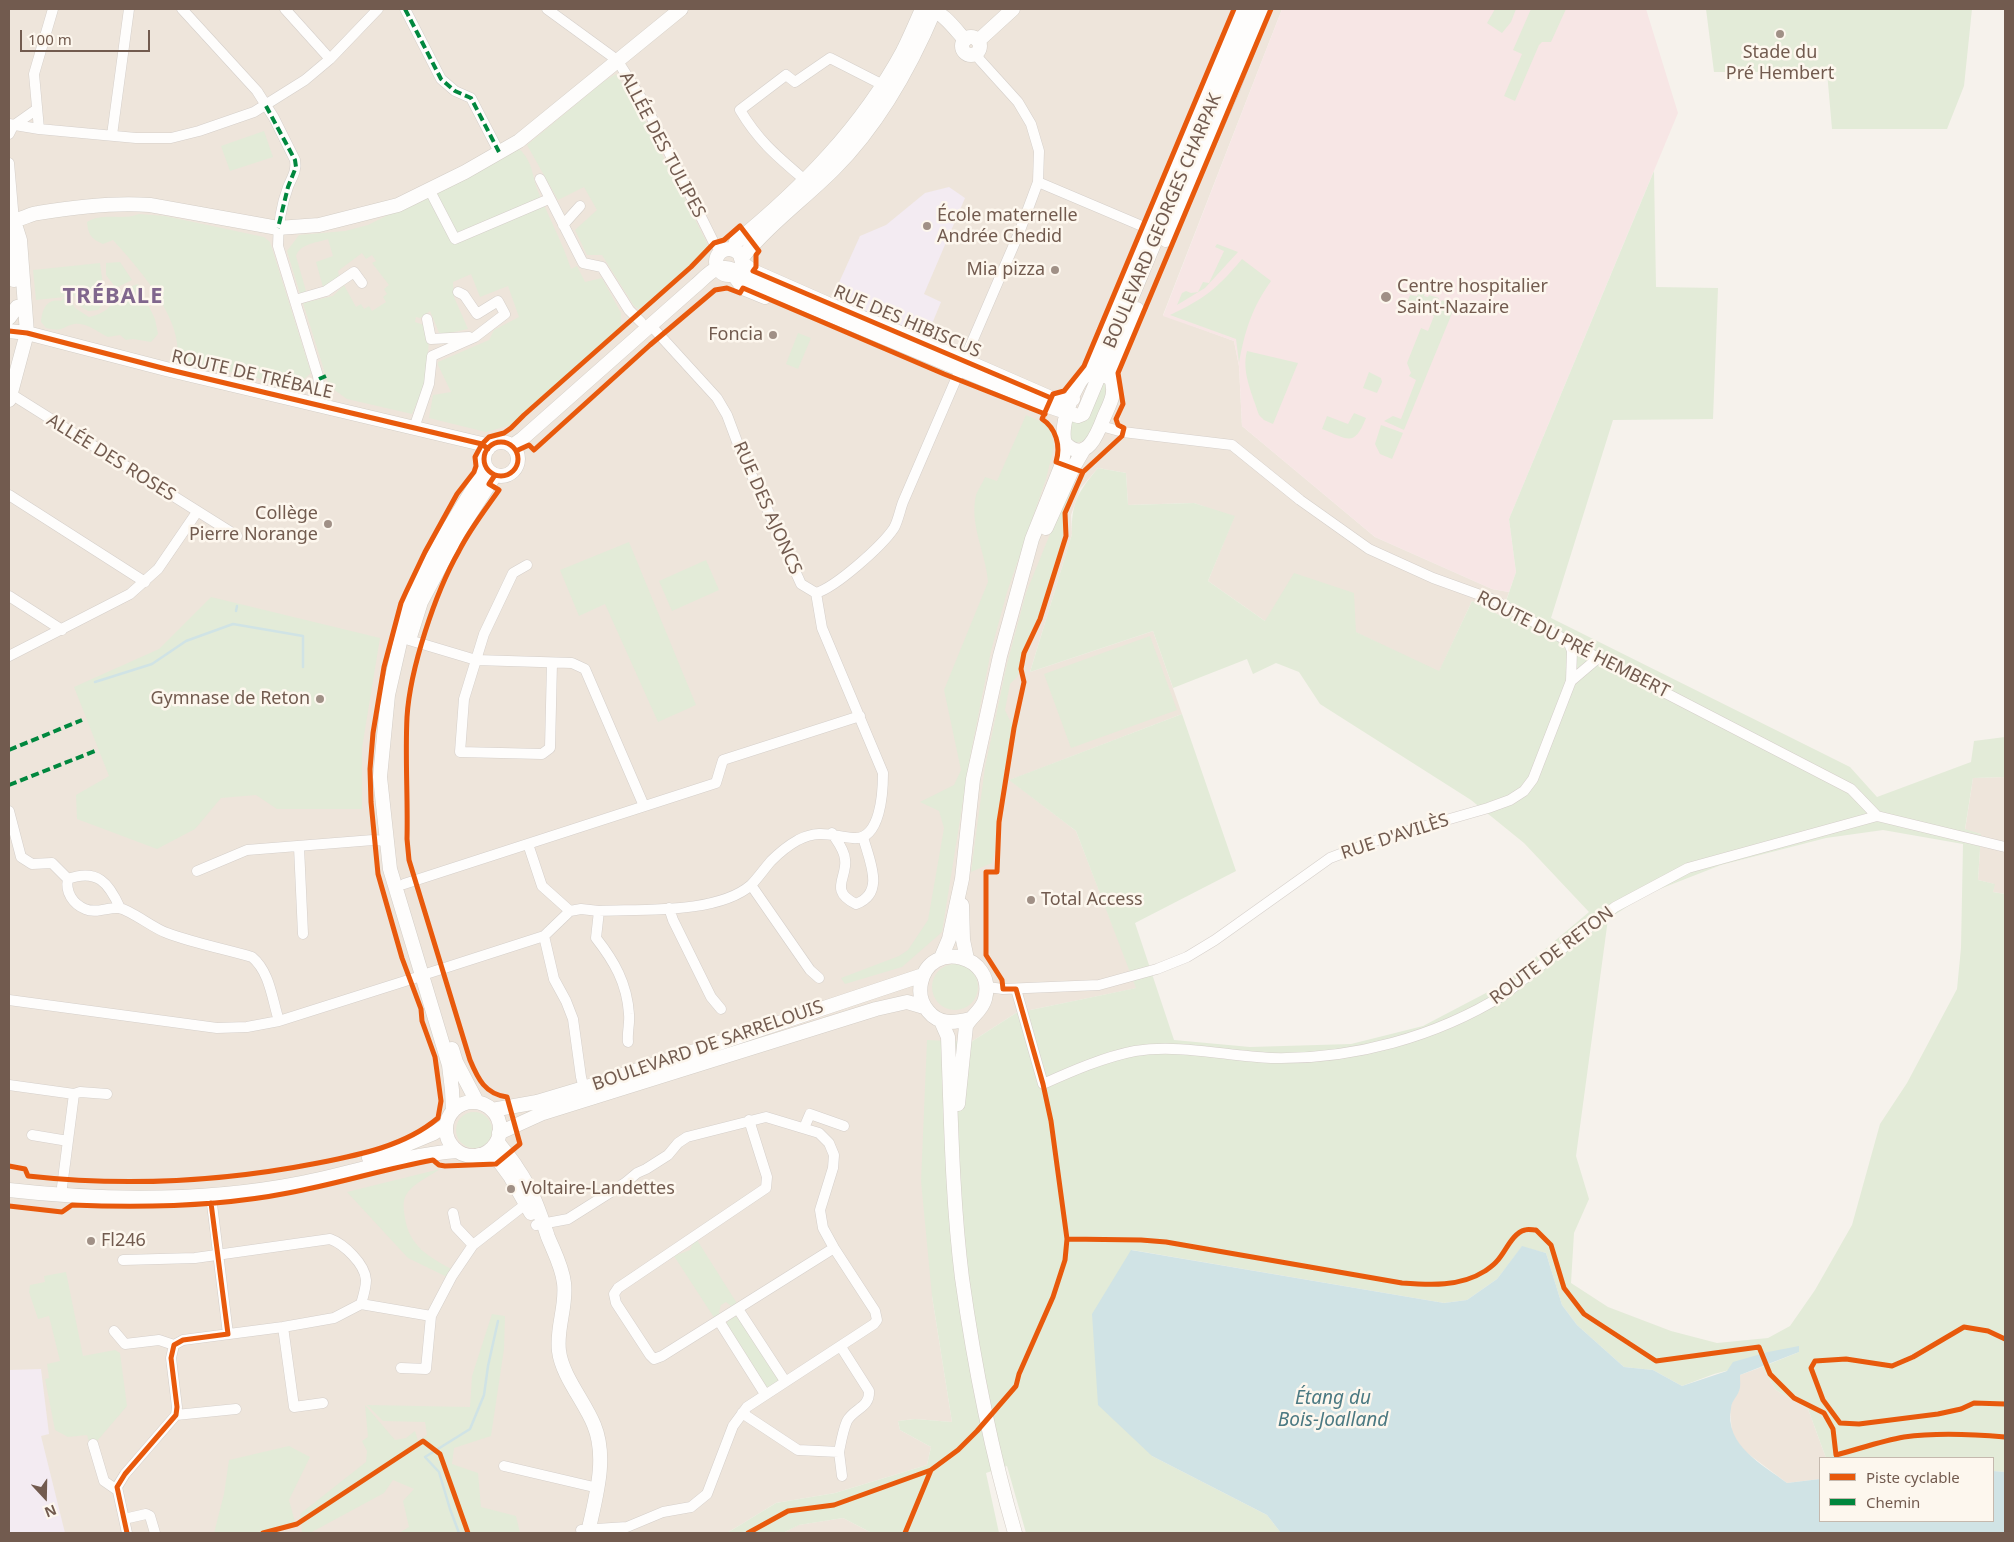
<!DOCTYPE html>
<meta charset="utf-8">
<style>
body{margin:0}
#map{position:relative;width:2014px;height:1542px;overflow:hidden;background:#f6f2ec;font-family:"Noto Sans",sans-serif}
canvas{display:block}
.frame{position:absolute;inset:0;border:10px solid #725b4f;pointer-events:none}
.legend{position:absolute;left:1819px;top:1457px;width:175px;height:65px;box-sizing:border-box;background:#fdf7ee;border:1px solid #c5b9ae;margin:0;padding:6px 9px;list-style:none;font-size:15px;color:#725b4f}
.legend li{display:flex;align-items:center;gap:10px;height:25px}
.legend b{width:25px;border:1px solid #c5b9ae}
.north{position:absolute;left:20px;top:1472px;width:50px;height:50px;-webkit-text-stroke:4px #fdf7ee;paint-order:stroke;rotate:159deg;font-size:14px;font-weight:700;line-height:20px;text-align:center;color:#725b4f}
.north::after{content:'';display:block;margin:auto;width:18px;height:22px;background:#725b4f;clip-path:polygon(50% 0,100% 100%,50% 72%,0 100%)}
.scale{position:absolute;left:20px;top:30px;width:130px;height:22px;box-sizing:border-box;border:2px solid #725b4f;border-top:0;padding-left:6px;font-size:15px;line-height:18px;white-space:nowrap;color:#725b4f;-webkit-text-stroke:4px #fdf7ee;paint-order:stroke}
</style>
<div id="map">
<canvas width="2014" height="1542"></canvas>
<div class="frame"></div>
<ul class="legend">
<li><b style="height:6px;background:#e8590c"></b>Piste cyclable</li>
<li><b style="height:6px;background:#00873e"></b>Chemin</li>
</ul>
<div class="north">N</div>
<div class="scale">100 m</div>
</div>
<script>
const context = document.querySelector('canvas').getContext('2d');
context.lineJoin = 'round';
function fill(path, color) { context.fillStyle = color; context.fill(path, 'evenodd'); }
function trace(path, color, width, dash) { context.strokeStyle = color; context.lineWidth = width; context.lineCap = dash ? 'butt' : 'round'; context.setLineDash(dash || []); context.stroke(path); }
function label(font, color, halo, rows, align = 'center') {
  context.font = font + ' "Noto Sans",sans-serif'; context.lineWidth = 5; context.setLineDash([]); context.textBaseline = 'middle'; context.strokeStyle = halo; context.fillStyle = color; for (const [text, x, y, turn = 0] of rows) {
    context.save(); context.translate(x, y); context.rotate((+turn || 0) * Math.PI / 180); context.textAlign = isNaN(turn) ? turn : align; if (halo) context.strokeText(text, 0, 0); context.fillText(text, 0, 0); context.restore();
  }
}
const residential = new Path2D(`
 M9,9H1282L1163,315L1234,341L1239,366L1242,426L1375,537L1492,589L1509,592L1501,616L1472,601L1439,672L1355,632L1265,621L1208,581L1234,517L1194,503L1128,505L1126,473L1098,468L1080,489L1071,515L1072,534L1030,672L1153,631L1182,714L1010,780L1076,831L1137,988L1016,1013L971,1042L932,1296L952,1422L915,1419L898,1421L900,1430L931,1447L927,1465L835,1493L776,1503L727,1533H9Z
 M2005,777V894L1993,892L1994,884L1978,880L1981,834L1965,830L1973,778Z
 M1762,1367L1776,1390L1808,1409L1826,1458H1820V1479L1787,1483L1743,1450L1732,1433L1730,1409L1733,1399L1739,1391L1740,1375Z
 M843,1518L872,1533H783L798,1525Z`);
const education = new Path2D(`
 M949,187L965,198L924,294L941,302L927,336L832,298L860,236L886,225L925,193Z
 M41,1369L49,1434L41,1436L65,1533H9V1370Z`);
const medical = new Path2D(`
 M1282,9H1646L1678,113L1509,519L1516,572L1509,592L1492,589L1375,537L1242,426L1239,366L1234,341L1163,316Z`);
const green = new Path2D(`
 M1495,9H1516L1511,22L1502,33L1487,23Z
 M1531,9H1566L1551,42H1542L1539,45L1515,101L1504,96L1522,54L1513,50Z
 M1706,9H1972L1964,86L1947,129H1832L1827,72H1714Z
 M616,74L645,121L707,243V251L639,309L634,306L602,255H587L575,230L597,210L584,187L558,200L527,145L603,82Z
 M264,131L273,157L230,171L221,146Z
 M517,150C521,150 521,150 523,153C532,163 533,177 537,189C548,216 562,241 571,269L577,266L585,282L602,278L621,313V326L511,425L486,432L429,418L433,395L451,392L438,365V362L489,340L494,330L519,317L508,286L480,297L471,274L453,282L454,297L468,329L440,335L430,311L420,318L416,317L415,322L427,326L429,341L425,384L412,414L347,399L329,386L303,303L333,296L344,285L356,307L361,304L364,309L369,306L372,311L386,302L383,297L387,294L384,289L389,285L372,263L376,261L372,255L366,259L362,253L338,271L340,280L323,287L316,262L333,256L328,239C315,243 300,244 296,256L306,291L300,294L287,251L299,235L345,231L368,225Z
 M1654,171L1656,287L1718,288L1713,419L1613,420L1551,618L1850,767L1877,797L1971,762L1974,741L2005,737V777L1973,778L1965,829L1981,834L1978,880L1995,884L1993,892L2005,894V1472L1993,1471V1458H1826L1808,1409L1776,1390L1762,1367L1799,1352L1714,1374L1682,1386L1653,1370L1624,1367L1577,1325L1562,1305L1546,1253L1522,1247L1497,1279L1467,1300L1444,1303L1132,1250L1152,1456L1267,1515L1281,1533H1026L1007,1466L986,1473L999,1533H872L843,1518L799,1525L783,1533H727L776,1503L835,1493L927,1465L931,1447L900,1430L898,1421L915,1419L952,1422L932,1296L921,1181L927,1040L971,1042L1016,1013L1136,988L1076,831L1009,780L1182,714L1236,871L1135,923L1174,1040L1250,1047L1351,1044L1423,1026L1505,983L1589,912L1524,843L1471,800L1320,704L1299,672L1276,663L1253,674L1247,659L1173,688L1153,631L1030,672L1072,534C1071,503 1078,492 1098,468L1126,473L1128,505L1194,503L1235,516L1208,581L1265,621L1294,573L1354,593L1356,632L1439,671L1472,601L1501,616L1516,572L1509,519ZM1883,830L1963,844L1961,948L1957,989L1907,1083L1880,1124L1852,1225L1815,1290L1790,1326L1768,1338L1717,1343L1671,1331L1608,1307L1571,1283L1574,1233L1589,1199L1576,1156L1608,919L1647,894L1721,865L1826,838Z
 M139,214L165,216L264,237L270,242L311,373L295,387L175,359C176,354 178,348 177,343C173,308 136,265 113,240L103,244C91,239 88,234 87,222C103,212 122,221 139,214Z
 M1217,244L1238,252L1205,288L1177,305L1182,293L1186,291L1191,293L1198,292L1203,282L1209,283L1224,251L1215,247Z
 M1242,259L1271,281C1252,308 1245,330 1239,363L1236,339L1170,315C1204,299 1218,288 1242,259Z
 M120,262L132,280L116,288L106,275V263Z
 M100,263L104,293L36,300L33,270Z
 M138,284L155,319L158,334L151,342L133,339L126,340L120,335L108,337C97,332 87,322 74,324C59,328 64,332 46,328L41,322C42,309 47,298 61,301L63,298L70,299L75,308L89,317C119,311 111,291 138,284Z
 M1419,291L1425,293L1424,296L1428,297L1429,295L1439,298L1437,301L1440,303L1442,300L1455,306L1404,430L1384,421L1393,416L1401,419L1416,380L1409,376L1411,373L1407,363L1421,328L1428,331L1434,316L1409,303L1408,300L1410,295L1417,296Z
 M113,294L98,310L88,311L78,305L75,298Z
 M798,333L811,338L798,369L786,364Z
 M1247,351L1298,363L1273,424L1264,420L1259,415C1253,396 1241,372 1247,351Z
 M1369,372L1381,378L1382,382L1377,393L1363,388Z
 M1103,380C1112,393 1096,421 1091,435L1086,441L1074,443L1069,438L1071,422H1077Z
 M1354,413L1366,418C1354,448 1348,439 1322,429L1327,416L1348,424Z
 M1026,415L1047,424L1052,434L1054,447L1046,479L1007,592L991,651L970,757L942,932L902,967L845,984L841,978L899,956L908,950L928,920L944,828L939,811L920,802L954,785L961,770L944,690L988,582C986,553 969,525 976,495C978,489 983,483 985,477L997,481Z
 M1381,425L1403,433L1392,459L1380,454L1375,444Z
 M1074,475L1076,477L1064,513L1063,536L1038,618L1021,655L1018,676L1010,684L1005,710L1012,725L996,825L995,851L992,863L971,872L985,767L1007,664L1026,593Z
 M629,542L696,705L658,722L605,604L579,616L560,570Z
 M706,560L719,590L672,611L659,581Z
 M211,597L380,638L362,748V809H277L256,795L221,798L195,829L157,849L77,819L76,795L109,776L74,687L159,649Z
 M1150,636L1177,710L1071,748L1044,674Z
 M932 987a23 23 0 1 1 46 0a23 23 0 1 1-46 0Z
 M456 1130a18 18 0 1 1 36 0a18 18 0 1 1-36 0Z
 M440,1169C430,1176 412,1184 406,1195C402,1202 404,1211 405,1218C409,1246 429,1257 453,1270L447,1277L408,1258L347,1192Z
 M697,1240L738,1305L734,1308L726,1302L721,1305L719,1312L722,1316L715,1319L674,1256L690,1250L692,1245Z
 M66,1272L83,1356L115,1350L120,1353L127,1406L97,1441L89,1442L87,1435L68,1437L55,1430L45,1379L49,1378L47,1364L60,1361L49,1316L38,1319L29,1292L30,1285L45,1282L44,1276Z
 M492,1314L505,1316L504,1349L491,1436L454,1448L452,1464L478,1473L481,1507L516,1516L520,1533H399L409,1527L403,1501L414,1489L393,1480L384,1493L310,1533H302L300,1514L366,1462L367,1451L362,1441L368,1437L365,1405L395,1440L406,1438L415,1431L418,1441L427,1435L425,1422L383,1421L367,1405L470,1407L472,1376Z
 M735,1316L740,1318L779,1378L778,1383L769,1388L764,1386L727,1327V1322Z
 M289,1446L310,1457L289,1500L295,1522L276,1533H214L224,1494L229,1460Z`);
const water = new Path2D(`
 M1522,1246L1546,1253L1562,1305L1577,1325L1624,1367L1653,1370L1682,1386L1727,1371L1733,1362L1768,1352L1799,1346V1352L1740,1375C1740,1380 1741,1387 1739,1391C1737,1397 1732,1400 1731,1408C1724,1445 1762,1464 1787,1483L1820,1479V1521H1993V1471L2005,1472V1533H1281L1267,1515L1152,1456L1098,1405L1092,1314L1131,1250L1444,1303L1467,1300L1497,1279Z`);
const stream = new Path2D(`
 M236,611L237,606
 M95,682L152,664L186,641L233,624L303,636V667
 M459,1533L450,1509L439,1472L425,1457L470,1429L484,1395L488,1366L498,1321`);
const street = new Path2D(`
 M182,9L257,91L274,118L295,160C297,171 292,177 288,187C281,206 278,226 278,246L318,376L320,394L318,405
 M285,9L330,59
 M405,9L441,79L455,91L471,98L499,152
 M547,9L617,60L645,104L714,243L722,251
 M9,124L39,129L136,138H171L199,131L254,112L305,80L330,59L378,9
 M39,129L34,74L53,9
 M9,134L13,126L37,109
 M112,135L129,9
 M9,163L14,221
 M540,179L583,263L602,267L629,310L641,322
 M806,181C778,157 759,142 740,110L786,75L795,82L830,58L883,85
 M1038,182L1149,229
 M429,189L455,239L549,199
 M563,225L580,206
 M295,300L326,291L354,272L362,283
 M427,319L431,339L469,337
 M655,330L717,398L727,415L739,447L801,584L816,593
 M11,394L237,536
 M1101,426L1123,432L1232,445L1300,500L1369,549L1433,578L1494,600L1598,658L1851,789L1877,816
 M414,428L429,384L432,356L475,337L505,314L498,301L477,314L464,295L458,292
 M9,495L145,582
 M527,565L513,573L484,634L464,699L460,752L542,754L550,748L552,663
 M816,593C836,587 882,546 894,528C898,521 900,510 903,502L1019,233L1038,182L1039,151L1031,124L1018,102L980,60L976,54
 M9,596L62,630
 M409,640L476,660L572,663L585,669L644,806
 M9,656L130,594L158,569L197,512
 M1571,681L1598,658
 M9,811L21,857L32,864L52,863L68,879
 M832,833C837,841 844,849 845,859C848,878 828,890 856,904C886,893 869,860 863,837
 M528,844L542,886L570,911
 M299,847L303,934
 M197,871L247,850L373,840L387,841
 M404,884L716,783L723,760L860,716
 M751,885L810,970L819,978
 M120,908C109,883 97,868 68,879C65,892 73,904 85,909C96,914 108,907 119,908C131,910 154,929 167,933C194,943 224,949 252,957C270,972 272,999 279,1021
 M669,908L673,920L711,997L721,1009
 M599,911L596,938C614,961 627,983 629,1014C630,1023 627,1032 628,1042
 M544,936L554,979L566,1001L573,1019L581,1077L584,1088
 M429,973L544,936L570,911L581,909L599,911C641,909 718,914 751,885C758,878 764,869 771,861C778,854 789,845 798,840C819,829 832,836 853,838C881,841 883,791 883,773L822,628L816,593
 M987,987L1003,989L1099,985L1157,969L1187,957L1215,940L1330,858L1380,839L1488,808L1510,800L1524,791L1533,779L1571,681L1572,651L1568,641
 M1016,989L1043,1084C1072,1071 1104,1057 1135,1051C1180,1044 1226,1056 1271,1058C1352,1060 1436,1037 1505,994L1615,907L1688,868L1877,816L2005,847
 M9,1000L217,1028L247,1027L279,1021L421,976
 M9,1085L74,1094L80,1092L107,1094
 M749,1120L767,1177L766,1188L618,1288L614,1294L616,1303L650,1355L654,1359L662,1356L834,1248
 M804,1128L810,1114L844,1126
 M32,1135L68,1141
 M62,1187L74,1094
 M211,1196L228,1334
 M453,1213L456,1227L473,1245
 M536,1225L568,1219L625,1183L637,1173L646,1169L668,1155L678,1143L687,1137L766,1117L819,1133L829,1143L834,1155L833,1168L820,1210L823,1228L834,1248L875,1311L877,1320L874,1324L747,1407L733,1426L707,1494L691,1507L663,1512L627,1527L581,1530
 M123,1260L195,1258L330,1239C344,1244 365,1264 366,1280C366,1288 363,1297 361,1304
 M738,1309L785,1381
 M719,1321L765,1394
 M283,1327L294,1407L323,1403
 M114,1331L125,1344L159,1340L174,1345
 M401,1368L426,1369L431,1316
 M742,1413L798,1450L839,1452C841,1442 843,1430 847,1421C854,1408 870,1408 869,1391L841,1347
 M176,1415L236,1409
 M93,1444L104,1481L117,1490
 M839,1452L842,1476
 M504,1466L598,1488
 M124,1519L146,1514L150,1516L155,1533
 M127,1533L117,1487L125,1474L176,1415L177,1407L171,1358L174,1345L183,1340L283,1327L334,1318L361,1304L431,1316L452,1276L473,1245L531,1200`);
const secondary = new Path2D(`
 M929,9C943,12 955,29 965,40
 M962 46a9 9 0 1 1 18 0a9 9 0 1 1-18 0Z
 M978,41L1013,9
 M9,220C19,222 28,214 38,213C74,207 114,202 150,205L278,228L319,225L398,205L465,172L519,141L681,9
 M13,222L10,241L14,280
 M1166,240L1232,91L1264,9
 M716 262a13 13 0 1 1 26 0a13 13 0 1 1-26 0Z
 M733,250L736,242C802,188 862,127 903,51C910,37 916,23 922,9
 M741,259C768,225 804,199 834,169C879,124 911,66 935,9
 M742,263L753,271L828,304L918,340L1051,398L1069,401L1073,399
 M733,274L743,288L765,297
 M9,318L17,307
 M9,331L27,333L166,369L482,444L488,449
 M1089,373L1230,33L1242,9
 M1089,373L1102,374L1111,379C1117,393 1109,405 1104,417C1098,433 1086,465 1065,443C1059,428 1074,380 1089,373Z
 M1111,379V373L1137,309
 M9,400L27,333L20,240L14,221
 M484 459a17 17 0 1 1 34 0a17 17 0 1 1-34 0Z
 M512,446L522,439L695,286C701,281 709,272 716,269C732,263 750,280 763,287L1048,406L1078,416L1083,414L1252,9
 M1046,528L1073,468L1084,449
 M410,637L421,602L458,533L495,475
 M962,905L963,940L967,959
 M941,958L949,939L962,879L973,779L1000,656L1032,539L1062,464L1065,443
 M941,1021L948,1037C951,1117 952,1198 962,1278C974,1364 991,1450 1015,1533
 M452,1049L456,1062L477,1102
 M446 1129a27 27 0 1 1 54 0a27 27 0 1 1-54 0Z
 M958,1104L966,1026C971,1016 982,1011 985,999C997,955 930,938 921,983C919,993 921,1003 928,1011C939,1025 954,1023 970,1019
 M492,1110L537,1102L584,1088L923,975
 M453,1111L452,1090L449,1065L390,869L380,777L388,695L409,603L443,538L486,468
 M499,1133L543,1113L876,1009L907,1002L924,1007
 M497,1141C503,1150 511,1158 517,1168C532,1189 540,1213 548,1237C554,1252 562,1266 564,1283C567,1306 556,1328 559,1351C562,1376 585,1402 594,1425C608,1459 595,1499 588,1533
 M479,1155L499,1161L510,1176L531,1213
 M369,1158L379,1156L434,1133L446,1125
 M9,1190C106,1201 204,1202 301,1183C353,1173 404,1155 457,1151`);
const quiet = new Path2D(`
 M405,9L441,79L455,91L471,98L499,152
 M266,106L295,160L296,167L288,187L278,228
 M319,379L326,376
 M9,750L82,720
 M9,785L95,751`);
const cycleway = new Path2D(`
 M9,331L27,333L166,369L482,444L488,449
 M484 459a17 17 0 1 1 34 0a17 17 0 1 1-34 0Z
 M516,451L529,445L534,450L650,345L715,290L727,288L740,293L743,288L944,374L1045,414
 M1083,472L1056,462C1061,446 1056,428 1042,419L1053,394L1064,391L1084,366L1234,9
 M9,1166L25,1169L28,1176C127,1187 221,1182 318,1163C359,1155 405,1146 438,1118L441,1101L435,1057L422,1021L421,1009L402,958L378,874L371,802L370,769L373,733L384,667L401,603L406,592L425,552L457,494L474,472L476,466L475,457L482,444L489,437L504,433L511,428L524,415L691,267L714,243L724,240L740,226L759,251L756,255V267L753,271L1051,398
 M9,1206L62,1212L72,1205C144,1208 217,1207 288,1193C337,1184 384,1169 433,1160L439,1165L445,1166L496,1164L520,1144L507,1097C485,1094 478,1079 470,1060L409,860L407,839C408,799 405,758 407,717C410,669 435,593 459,551C470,529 485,510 499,490L489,484L495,475
 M1067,1239L1141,1240L1166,1242L1402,1283C1430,1285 1460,1287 1485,1271C1489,1268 1494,1265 1497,1261C1505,1253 1512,1233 1525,1230C1528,1229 1533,1230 1536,1230L1551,1245L1564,1288L1584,1314L1656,1361L1759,1347L1770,1374L1794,1398L1824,1413L1833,1429L1836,1455C1859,1449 1881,1441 1904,1437C1938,1432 1972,1434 2005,1437
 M2005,1339L1988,1331L1964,1327L1913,1357L1892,1366L1846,1359L1815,1361L1811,1368L1823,1400L1840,1423L1859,1424L1938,1414L1961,1409L1974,1403L2005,1404
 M127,1533L117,1487L125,1474L176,1415L177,1407L171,1358L174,1345L183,1340L228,1334L211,1203
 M263,1533L297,1524L423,1441L440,1454L468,1533
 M748,1533L788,1511L834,1505L931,1470L958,1450L977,1431L1016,1386L1019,1374L1053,1297L1065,1260L1067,1239L1051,1121L1043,1084L1016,989H1003L1002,980L986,955V872H997L999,822L1014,728L1024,682L1021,669L1024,653L1040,619L1066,536L1065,513L1083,472L1122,436L1124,428L1118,425L1116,419L1123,404L1118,373L1271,9
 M905,1533L931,1470`);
const markers = [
 [1780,34,5,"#a09086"],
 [927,226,5,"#a09086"],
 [1055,270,5,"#a09086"],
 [1386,297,6,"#a09086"],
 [773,335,5,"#a09086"],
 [328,524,5,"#a09086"],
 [320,699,5,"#a09086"],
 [1031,900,5,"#a09086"],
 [511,1189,5,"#a09086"],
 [91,1241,5,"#a09086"]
];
const poiNames = [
 ["Stade du",1780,53,"center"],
 ["Pré Hembert",1780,74,"center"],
 ["École maternelle",937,216],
 ["Andrée Chedid",937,237],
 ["Mia pizza",1045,270,"right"],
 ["Centre hospitalier",1397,287],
 ["Saint-Nazaire",1397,308],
 ["Foncia",763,335,"right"],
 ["Collège",318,514,"right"],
 ["Pierre Norange",318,535,"right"],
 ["Gymnase de Reton",310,699,"right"],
 ["Total Access",1041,900],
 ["Voltaire-Landettes",521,1189],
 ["Fl246",101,1241]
];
const streetNames = [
 ["ALLÉE DES TULIPES",662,145,62],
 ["BOULEVARD GEORGES CHARPAK",1163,221,-67],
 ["RUE DES HIBISCUS",907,322,23],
 ["ROUTE DE TRÉBALE",252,375,13],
 ["ALLÉE DES ROSES",111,458,32],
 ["RUE DES AJONCS",767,508,66],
 ["ROUTE DU PRÉ HEMBERT",1573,645,27],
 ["RUE D'AVILÈS",1395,837,-18],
 ["ROUTE DE RETON",1552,956,-37],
 ["BOULEVARD DE SARRELOUIS",708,1046,-19]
];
const waterNames = [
 ["Étang du",1333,1399],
 ["Bois-Joalland",1333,1421]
];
const districtNames = [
 ["TRÉBALE",113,297]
];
fill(residential, '#eee5db');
fill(education, '#f3ebf2');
fill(medical, '#f7e6e5');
fill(green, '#e3ebd8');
fill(water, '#d0e3e5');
trace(stream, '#d0e3e5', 2.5);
trace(street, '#d5cfca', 11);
trace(secondary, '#d4cec7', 15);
trace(street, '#fefdfc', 10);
trace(secondary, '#fefdfc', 14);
trace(quiet, '#00873e', 4, [8, 4]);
trace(cycleway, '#e8590c', 5);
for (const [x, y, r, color] of markers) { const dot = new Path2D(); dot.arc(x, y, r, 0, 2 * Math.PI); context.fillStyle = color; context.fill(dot); trace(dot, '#fdf7ee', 2); }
label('18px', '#725b4f', '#fdf7ee', poiNames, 'left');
label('18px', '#725b4f', '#fdf7ee', streetNames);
label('italic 19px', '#4b7982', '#fdf7ee', waterNames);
context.letterSpacing = '1px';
label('bold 22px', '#80668d', '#fdf7ee', districtNames);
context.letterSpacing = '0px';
</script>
